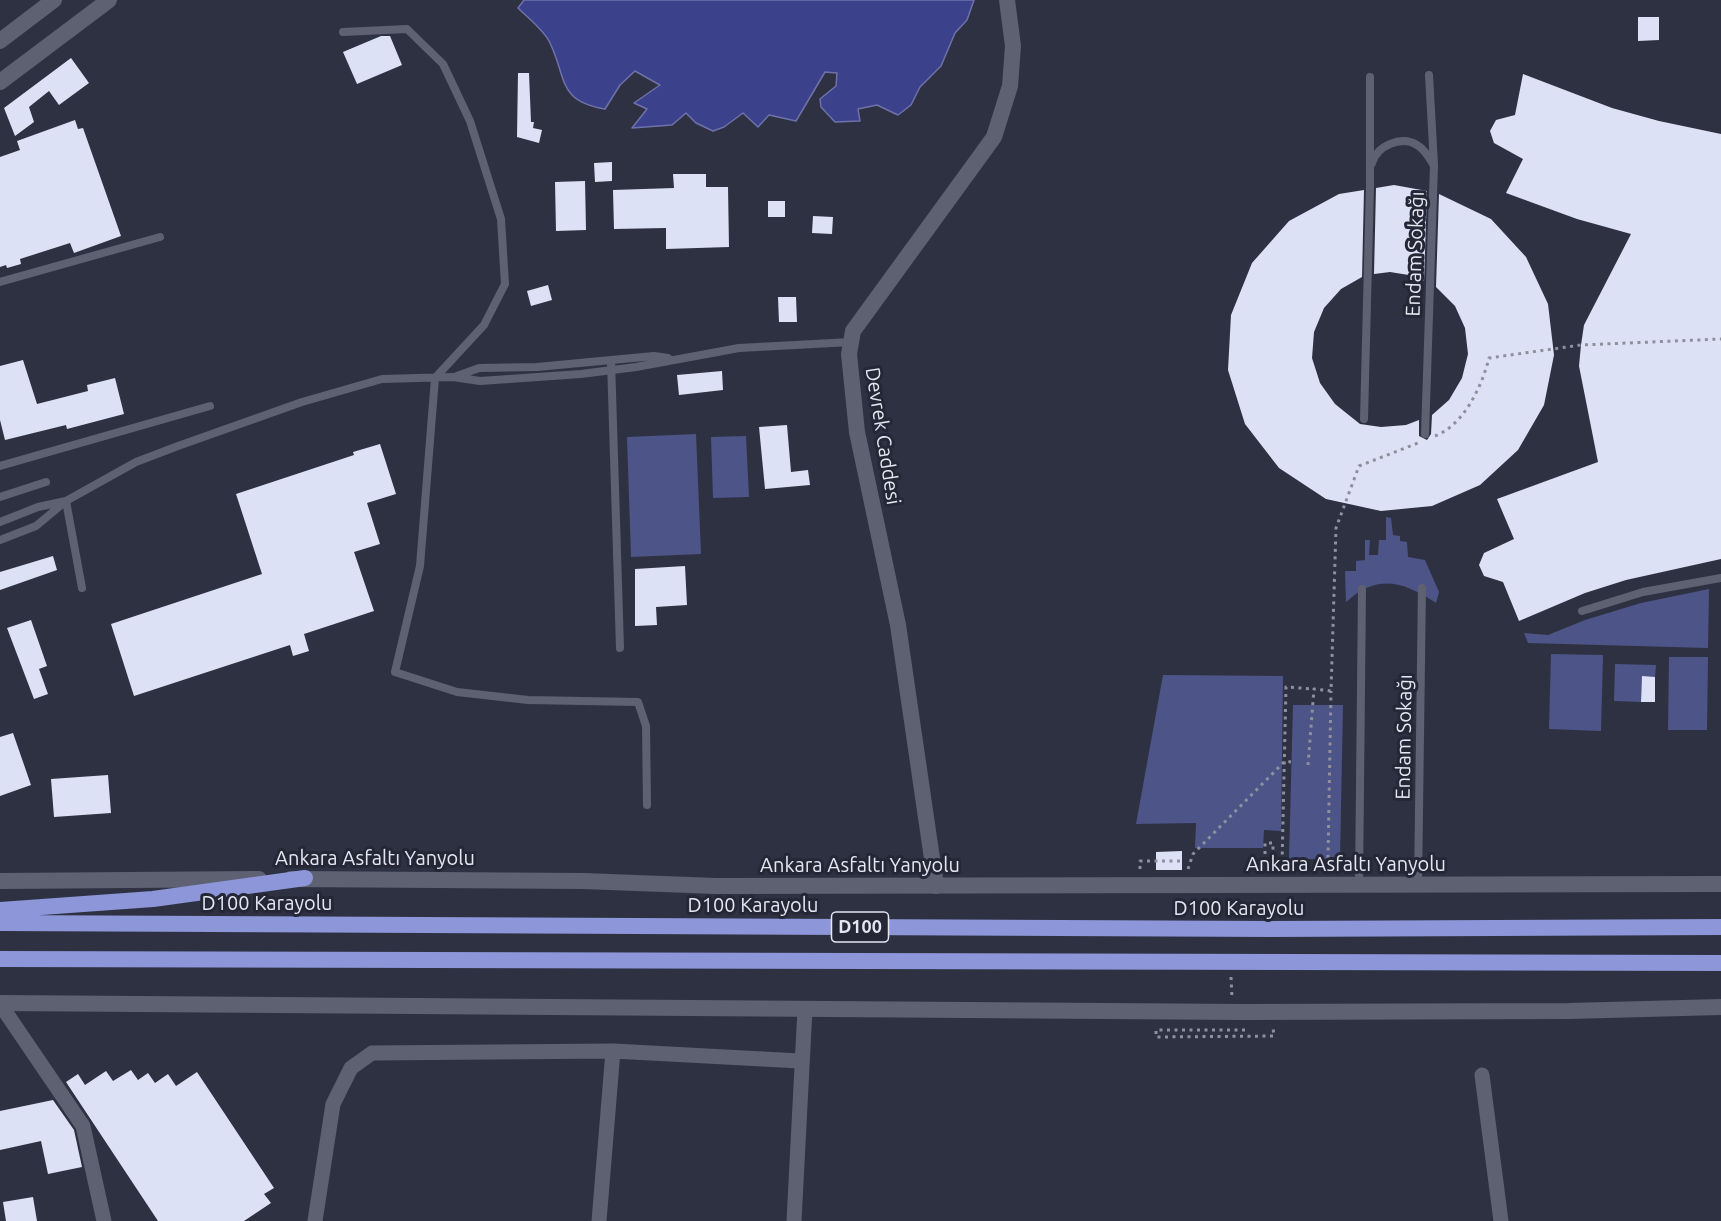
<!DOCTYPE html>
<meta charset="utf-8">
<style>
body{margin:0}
canvas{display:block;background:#2e3141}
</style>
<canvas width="1721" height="1221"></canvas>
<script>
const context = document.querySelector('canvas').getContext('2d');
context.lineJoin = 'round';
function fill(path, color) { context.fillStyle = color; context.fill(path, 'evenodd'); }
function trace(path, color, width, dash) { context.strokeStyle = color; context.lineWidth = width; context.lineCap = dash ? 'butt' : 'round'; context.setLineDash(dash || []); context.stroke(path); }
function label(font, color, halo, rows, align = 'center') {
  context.font = font + ' Ubuntu,sans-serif'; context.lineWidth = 6; context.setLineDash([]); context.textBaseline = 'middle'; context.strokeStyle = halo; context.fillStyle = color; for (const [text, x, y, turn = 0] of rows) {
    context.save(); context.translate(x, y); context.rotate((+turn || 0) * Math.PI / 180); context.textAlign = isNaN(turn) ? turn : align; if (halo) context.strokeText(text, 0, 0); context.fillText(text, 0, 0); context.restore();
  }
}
const green = new Path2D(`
 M696,434L701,554L631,557L627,437Z
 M746,436L749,497L713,498L711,437Z
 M1386,517L1391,518L1393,535L1400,536V541L1407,542L1408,557L1425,560L1439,592L1436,603C1404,582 1378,573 1346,602L1345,571H1356V561L1365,560V540H1370L1369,555H1378L1379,540H1386Z
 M1709,589L1708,648L1528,643L1524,633L1548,635L1585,620L1641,603Z
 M1551,654L1603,655L1601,731L1549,729Z
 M1669,657H1708L1707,730H1668Z
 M1615,664L1656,665L1655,677H1642L1641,702L1614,701Z
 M1163,675L1283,676L1281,831L1264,830L1263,848H1195L1196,823L1136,824Z
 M1293,705H1343L1340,859H1289Z`);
const water = new Path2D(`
 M524,0H974L967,20L955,33L941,66L920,87L911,105L898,115L877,105L858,109L860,121L835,122L821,107L820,99L836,86L837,73L825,72L796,121L769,115L758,127L743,113L724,127L713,131L696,123L686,113L672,125L632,128L647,109L634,103L660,85L635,71L620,85L605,109C557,101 567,78 550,43C544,30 528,18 518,8Z`);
const building = new Path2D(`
 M1638,17H1659V40L1638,41Z
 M381,36H390L402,65L357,84L343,52Z
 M71,58L89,83L59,105L49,91L29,107L34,122L15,136L4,108Z
 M518,73H529L531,122H534L533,128L542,130L539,143L517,137Z
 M1523,74L1612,108L1659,121L1721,134V559L1626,580L1585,593L1519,621L1503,582L1484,576L1479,565L1484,553L1514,539L1497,499L1598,462L1579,366L1581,345L1584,325L1631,234L1577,219L1506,193L1523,159L1494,143L1490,131L1496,120L1515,115Z
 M75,120L78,129L83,128L121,236L74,253L70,243L20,259L21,264L7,268L6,265L0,267V157L20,150L17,141Z
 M612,162V181L595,182L594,163Z
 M673,174H706V187H728L729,247L666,249V228L614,229L613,190L674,188Z
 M585,181L586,230L556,231L555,182Z
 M1394,185L1427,191L1424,281L1415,276L1390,272L1374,274L1376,188Z
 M1364,190L1362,277L1341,289L1324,308L1314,332L1312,358L1320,383L1335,404L1360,424L1381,427L1406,425L1419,420V436L1427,440L1431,434L1432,415L1449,400L1462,378L1468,354L1465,328L1455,306L1436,287L1439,194L1491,219L1526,257L1548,304L1554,355L1544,405L1518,450L1480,485L1432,506L1381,511L1326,499L1279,468L1245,424L1228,370L1231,315L1252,263L1289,221L1339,194Z
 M768,201H785V217H768Z
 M813,216L833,217L832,234L812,233Z
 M548,285L552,300L531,306L527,291Z
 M778,297H796L797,322H779Z
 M23,360L37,404L88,391L87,385L115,378L124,414L67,429L66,425L5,440L0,420V366Z
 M722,371L723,390L679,395L677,375Z
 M787,425L791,472L808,470L810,485L765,489L759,427Z
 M380,444L396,494L367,503L380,544L354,552L374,611L304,634L309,651L293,656L290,645L134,696L111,624L262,574L236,494L354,455L353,452Z
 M53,556L57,570L0,590V572Z
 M685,566L687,605L656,607L657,625L635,626V569Z
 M31,620L47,666L39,669L48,694L34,699L7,628Z
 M1642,676L1655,677V702H1641Z
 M13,733L31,785L0,796V737Z
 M108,775L111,813L54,817L51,779Z
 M1182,851V870H1156V852Z
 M131,1070L138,1080L148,1073L155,1083L168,1074L176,1086L197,1072L274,1188L264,1194L271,1203L244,1221H158L66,1082L78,1074L85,1085L106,1071L113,1081Z
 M53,1100L74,1130L82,1167L48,1174L41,1141L0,1150V1111Z
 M33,1197L37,1221H6L3,1202Z`);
const path = new Path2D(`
 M1435,436C1464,425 1482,386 1489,358L1581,345L1721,339
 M1308,765L1314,689L1331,691L1336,528L1359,466L1418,443
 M1328,858L1331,691
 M1273,868V865H1282L1286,687L1314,689
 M1140,869V861H1182
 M1188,869L1193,854L1285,761L1291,762
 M1265,869V843H1273V865
 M1229,899L1230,914
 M1231,977L1232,998
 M1245,1030H1156V1037L1274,1036L1273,1028`);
const service = new Path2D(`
 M343,32L407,29L443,64L470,121L501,219L505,284L484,325L435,378L420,566L395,672L457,692L528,700L638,702L646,726L647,805
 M1372,163C1377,146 1401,135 1417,145C1424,149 1429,157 1433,164
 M0,282L160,237
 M611,361L620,648
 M457,376L479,368L537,367L654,356L668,358
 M1364,419L1370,186V77
 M1425,434L1434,165L1429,75
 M0,466L210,406
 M0,497L46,482
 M0,522L38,507L66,501L36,526L0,540
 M82,588L66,501L136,462L178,446L302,402L382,379L453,377L480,381L581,374L636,367L739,348L851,342
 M1582,611L1643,592L1721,578
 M1359,884L1362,589
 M1418,884L1422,588`);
const minor = new Path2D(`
 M0,1004L83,1126L104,1221
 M1482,1075L1501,1221
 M315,1221L333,1104L351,1068L372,1053L613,1051
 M599,1221L613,1051L800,1061
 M794,1221L805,1009`);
const tertiary = new Path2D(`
 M936,886L898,625L857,432L849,354L853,331L994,137L1010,86L1013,46L1007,0`);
const secondary = new Path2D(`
 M0,41L54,0
 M0,82L109,0
 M291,879L583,881L716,886L1721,884
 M0,881L259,879
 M0,1003L1243,1012L1569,1011L1721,1007`);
const trunk = new Path2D(`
 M0,910L153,899L305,878
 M0,923L1271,929L1721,927
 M0,959L1721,963`);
const shields = [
 [860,927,57]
];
const shieldNames = [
 ["D100",860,927]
];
const streetNames = [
 ["Endam Sokağı",1415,254,-88],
 ["Devrek Caddesi",883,436,81],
 ["Endam Sokağı",1404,737,-89],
 ["Ankara Asfaltı Yanyolu",375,858],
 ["Ankara Asfaltı Yanyolu",1346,864],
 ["Ankara Asfaltı Yanyolu",860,865],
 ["D100 Karayolu",267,903],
 ["D100 Karayolu",753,905],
 ["D100 Karayolu",1239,908]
];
fill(green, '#4d5487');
fill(water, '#3c418b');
trace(water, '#6e72aa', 1.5);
fill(building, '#dde1f5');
trace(path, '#8d909d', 3, [3, 4.5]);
trace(service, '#5e6172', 8);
trace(minor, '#5e6172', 15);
trace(tertiary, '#5e6172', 16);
trace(secondary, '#5e6172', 16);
trace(trunk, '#8c96d8', 16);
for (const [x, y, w] of shields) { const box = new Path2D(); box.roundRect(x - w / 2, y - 15, w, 30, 4.5); context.fillStyle = '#252736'; context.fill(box); trace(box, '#e4e6f1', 1.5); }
label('bold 18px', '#e4e6f1', null, shieldNames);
label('20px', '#e4e6f1', '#252736', streetNames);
</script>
